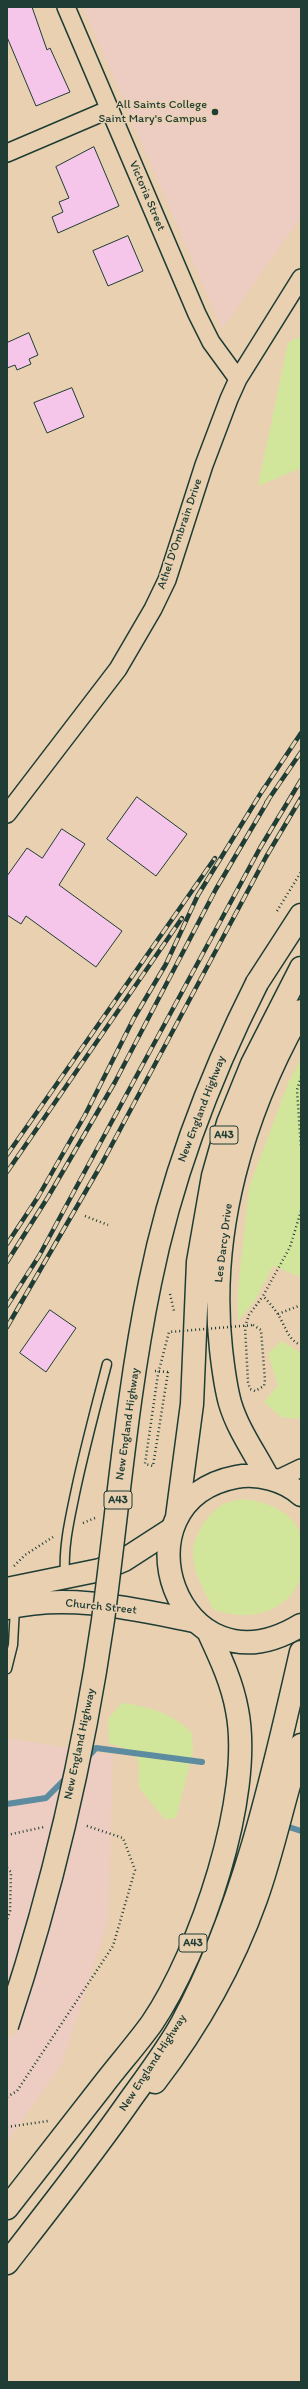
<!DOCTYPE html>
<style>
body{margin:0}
#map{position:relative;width:308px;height:2389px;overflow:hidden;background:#e9d0b1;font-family:Itim,sans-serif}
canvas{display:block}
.frame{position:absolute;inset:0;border:8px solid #1f3d34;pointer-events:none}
</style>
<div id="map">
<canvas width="308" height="2389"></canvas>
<div class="frame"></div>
</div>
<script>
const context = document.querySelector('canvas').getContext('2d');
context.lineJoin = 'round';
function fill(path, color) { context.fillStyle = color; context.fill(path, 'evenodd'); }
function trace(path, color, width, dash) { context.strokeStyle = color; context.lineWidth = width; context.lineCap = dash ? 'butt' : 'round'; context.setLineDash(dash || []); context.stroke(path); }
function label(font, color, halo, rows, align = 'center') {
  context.font = font + ' Itim,sans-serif'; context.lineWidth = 3; context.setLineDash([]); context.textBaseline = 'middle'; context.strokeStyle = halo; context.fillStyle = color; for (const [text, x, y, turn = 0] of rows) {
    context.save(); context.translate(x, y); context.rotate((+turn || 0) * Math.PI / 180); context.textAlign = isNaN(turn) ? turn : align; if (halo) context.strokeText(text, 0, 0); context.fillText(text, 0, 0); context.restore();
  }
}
const built = new Path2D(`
 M83,7H301V217L222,329Z
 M7,1738L113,1755L108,1921L62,2064L7,2142Z`);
const green = new Path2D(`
 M301,336V468L258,486L288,343Z
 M301,1059V1277L273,1266L255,1300L238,1321V1290L249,1188L289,1081Z
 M281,1341L301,1353V1419L281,1417L264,1402L278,1385L268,1354Z
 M244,1499C267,1502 294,1511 301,1537C302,1543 301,1552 301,1558C301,1565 303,1574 300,1579C286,1615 245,1622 213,1609C206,1593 194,1574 193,1556C192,1537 208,1511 226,1503C231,1501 238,1500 244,1499Z
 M122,1703C149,1707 173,1713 192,1733L193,1751L176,1818L165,1819L139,1788V1766L135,1752L109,1743L108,1719Z`);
const stream = new Path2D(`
 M86,1759L96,1748L202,1762
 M7,1804L46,1798L68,1776
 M283,1825L301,1831`);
const building = new Path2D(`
 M7,7H32L47,50L50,48L70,92L36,106L7,37Z
 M94,147L119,206L58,233L52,217L63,212L59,202L69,198L56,167Z
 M128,236L143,271L108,286L93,251Z
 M29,333L38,355L29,359L31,364L17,370L15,365L7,368V343Z
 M72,388L84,417L47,433L34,403Z
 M137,797L187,834L156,876L107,839Z
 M62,829L85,844L59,885L122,931L96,967L26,916L21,924L7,915V876L27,848L42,858Z
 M50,1310L76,1328L46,1372L20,1353Z`);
const path = new Path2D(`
 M277,911L301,872
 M301,1077L297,1090L301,1147
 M301,1211L290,1247L263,1296C268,1301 273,1307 277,1313C285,1324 287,1340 301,1345
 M85,1216L108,1225
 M170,1294L174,1311
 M278,1314L301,1305
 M253,1325L261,1330L265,1380L264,1386L255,1391L250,1389L248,1382L245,1327L249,1315L263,1296
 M155,1371L168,1372
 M83,1523L95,1518
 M14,1566L25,1555L53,1537
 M7,1835L44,1827
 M7,1868L11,1872L10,1911L7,1921
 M7,2097L17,2091L113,1946L135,1870L123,1838L84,1825
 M7,2127L48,2121`);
const service = new Path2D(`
 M65,1576C63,1546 70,1518 76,1489C85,1447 96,1406 107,1364
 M7,1669L13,1645L15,1607`);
const minor = new Path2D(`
 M66,7L197,314L211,342L238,379
 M7,153L110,109
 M7,814L118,669L153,609L167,580L204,465L229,399L238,379L301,278
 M276,1480L301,1468`);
const secondary = new Path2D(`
 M7,1589L100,1570L124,1560L172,1529
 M7,1608C69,1593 133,1609 195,1621`);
const primary = new Path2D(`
 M155,2082C198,2026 232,1966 256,1899C274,1849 284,1796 301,1745`);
const trunk = new Path2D(`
 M257,983L301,915
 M268,1478C255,1453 238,1430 230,1403C225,1385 223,1367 221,1349C208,1232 243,1113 301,1011
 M301,1495C285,1480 258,1473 236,1477C110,1501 177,1701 301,1625
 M177,1517L192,1404L198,1262L213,1176L228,1123L252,1064L301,968
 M7,2208C39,2167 71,2126 103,2085C119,2064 137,2044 152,2023C200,1952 254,1796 237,1710C232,1682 220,1657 208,1631
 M7,2263C49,2209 91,2156 130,2100C148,2075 167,2050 182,2023C243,1911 273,1775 301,1652`);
const rail = new Path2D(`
 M261,793L301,733
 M266,803L301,752
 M7,1155L215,858
 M7,1172L182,918
 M7,1244L38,1197L85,1115L134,1018L166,964L198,895L264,788
 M7,1262L48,1197L115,1082L216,889L269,799
 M7,1306L39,1256L260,848L301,780
 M7,1327L101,1165L266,857L301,798`);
const pathBridge = new Path2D(`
 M168,1372L153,1466L145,1464L158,1374L169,1332L253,1325`);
const trunkBridge = new Path2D(`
 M7,2026C51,1894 83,1758 103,1620C118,1508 127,1394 150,1283C171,1178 209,1078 257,983`);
const markers = [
 [215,112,4,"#1f3d34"]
];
const shields = [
 [224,1135,28],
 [118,1500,28],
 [193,1943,28]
];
const shieldNames = [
 ["A43",224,1135],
 ["A43",118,1500],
 ["A43",193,1943]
];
const poiNames = [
 ["All Saints College",207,105],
 ["Saint Mary's Campus",207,119]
];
const streetNames = [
 ["Victoria Street",147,196,67],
 ["Athel D'Ombrain Drive",180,534,-71],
 ["New England Highway",202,1109,-69],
 ["Les Darcy Drive",224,1243,-83],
 ["New England Highway",128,1424,-82],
 ["Church Street",101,1607,6],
 ["New England Highway",80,1744,-78],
 ["New England Highway",153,2063,-57]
];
fill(built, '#edcdc2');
fill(green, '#d1e69b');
trace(stream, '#5d8b9f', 6);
fill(building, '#f5c6ea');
trace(building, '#1f3d34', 1);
trace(service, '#1f3d34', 11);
trace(minor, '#1f3d34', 20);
trace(secondary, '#1f3d34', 25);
trace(primary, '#1f3d34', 25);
trace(trunk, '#1f3d34', 25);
trace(path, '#1f3d34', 2.5, [1, 3]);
trace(service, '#e9d0b1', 8);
trace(minor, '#e9d0b1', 17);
trace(secondary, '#e9d0b1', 22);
trace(primary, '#e9d0b1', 22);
trace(trunk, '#e9d0b1', 22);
trace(rail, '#1f3d34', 4.5);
trace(rail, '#e9d0b1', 3, [9]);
trace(trunkBridge, '#1f3d34', 25, []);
trace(pathBridge, '#1f3d34', 2.5, [1, 3]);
trace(trunkBridge, '#e9d0b1', 22);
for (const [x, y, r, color] of markers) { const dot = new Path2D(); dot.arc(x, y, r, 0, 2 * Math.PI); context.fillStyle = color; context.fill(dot); trace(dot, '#e9d0b1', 1.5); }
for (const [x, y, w] of shields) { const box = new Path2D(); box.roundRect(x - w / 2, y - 9, w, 18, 3); context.fillStyle = '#e9d0b1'; context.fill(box); trace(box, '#1f3d34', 1); }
label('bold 11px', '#1f3d34', null, shieldNames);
label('12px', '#1f3d34', '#e9d0b1', poiNames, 'right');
label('12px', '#1f3d34', '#e9d0b1', streetNames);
</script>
